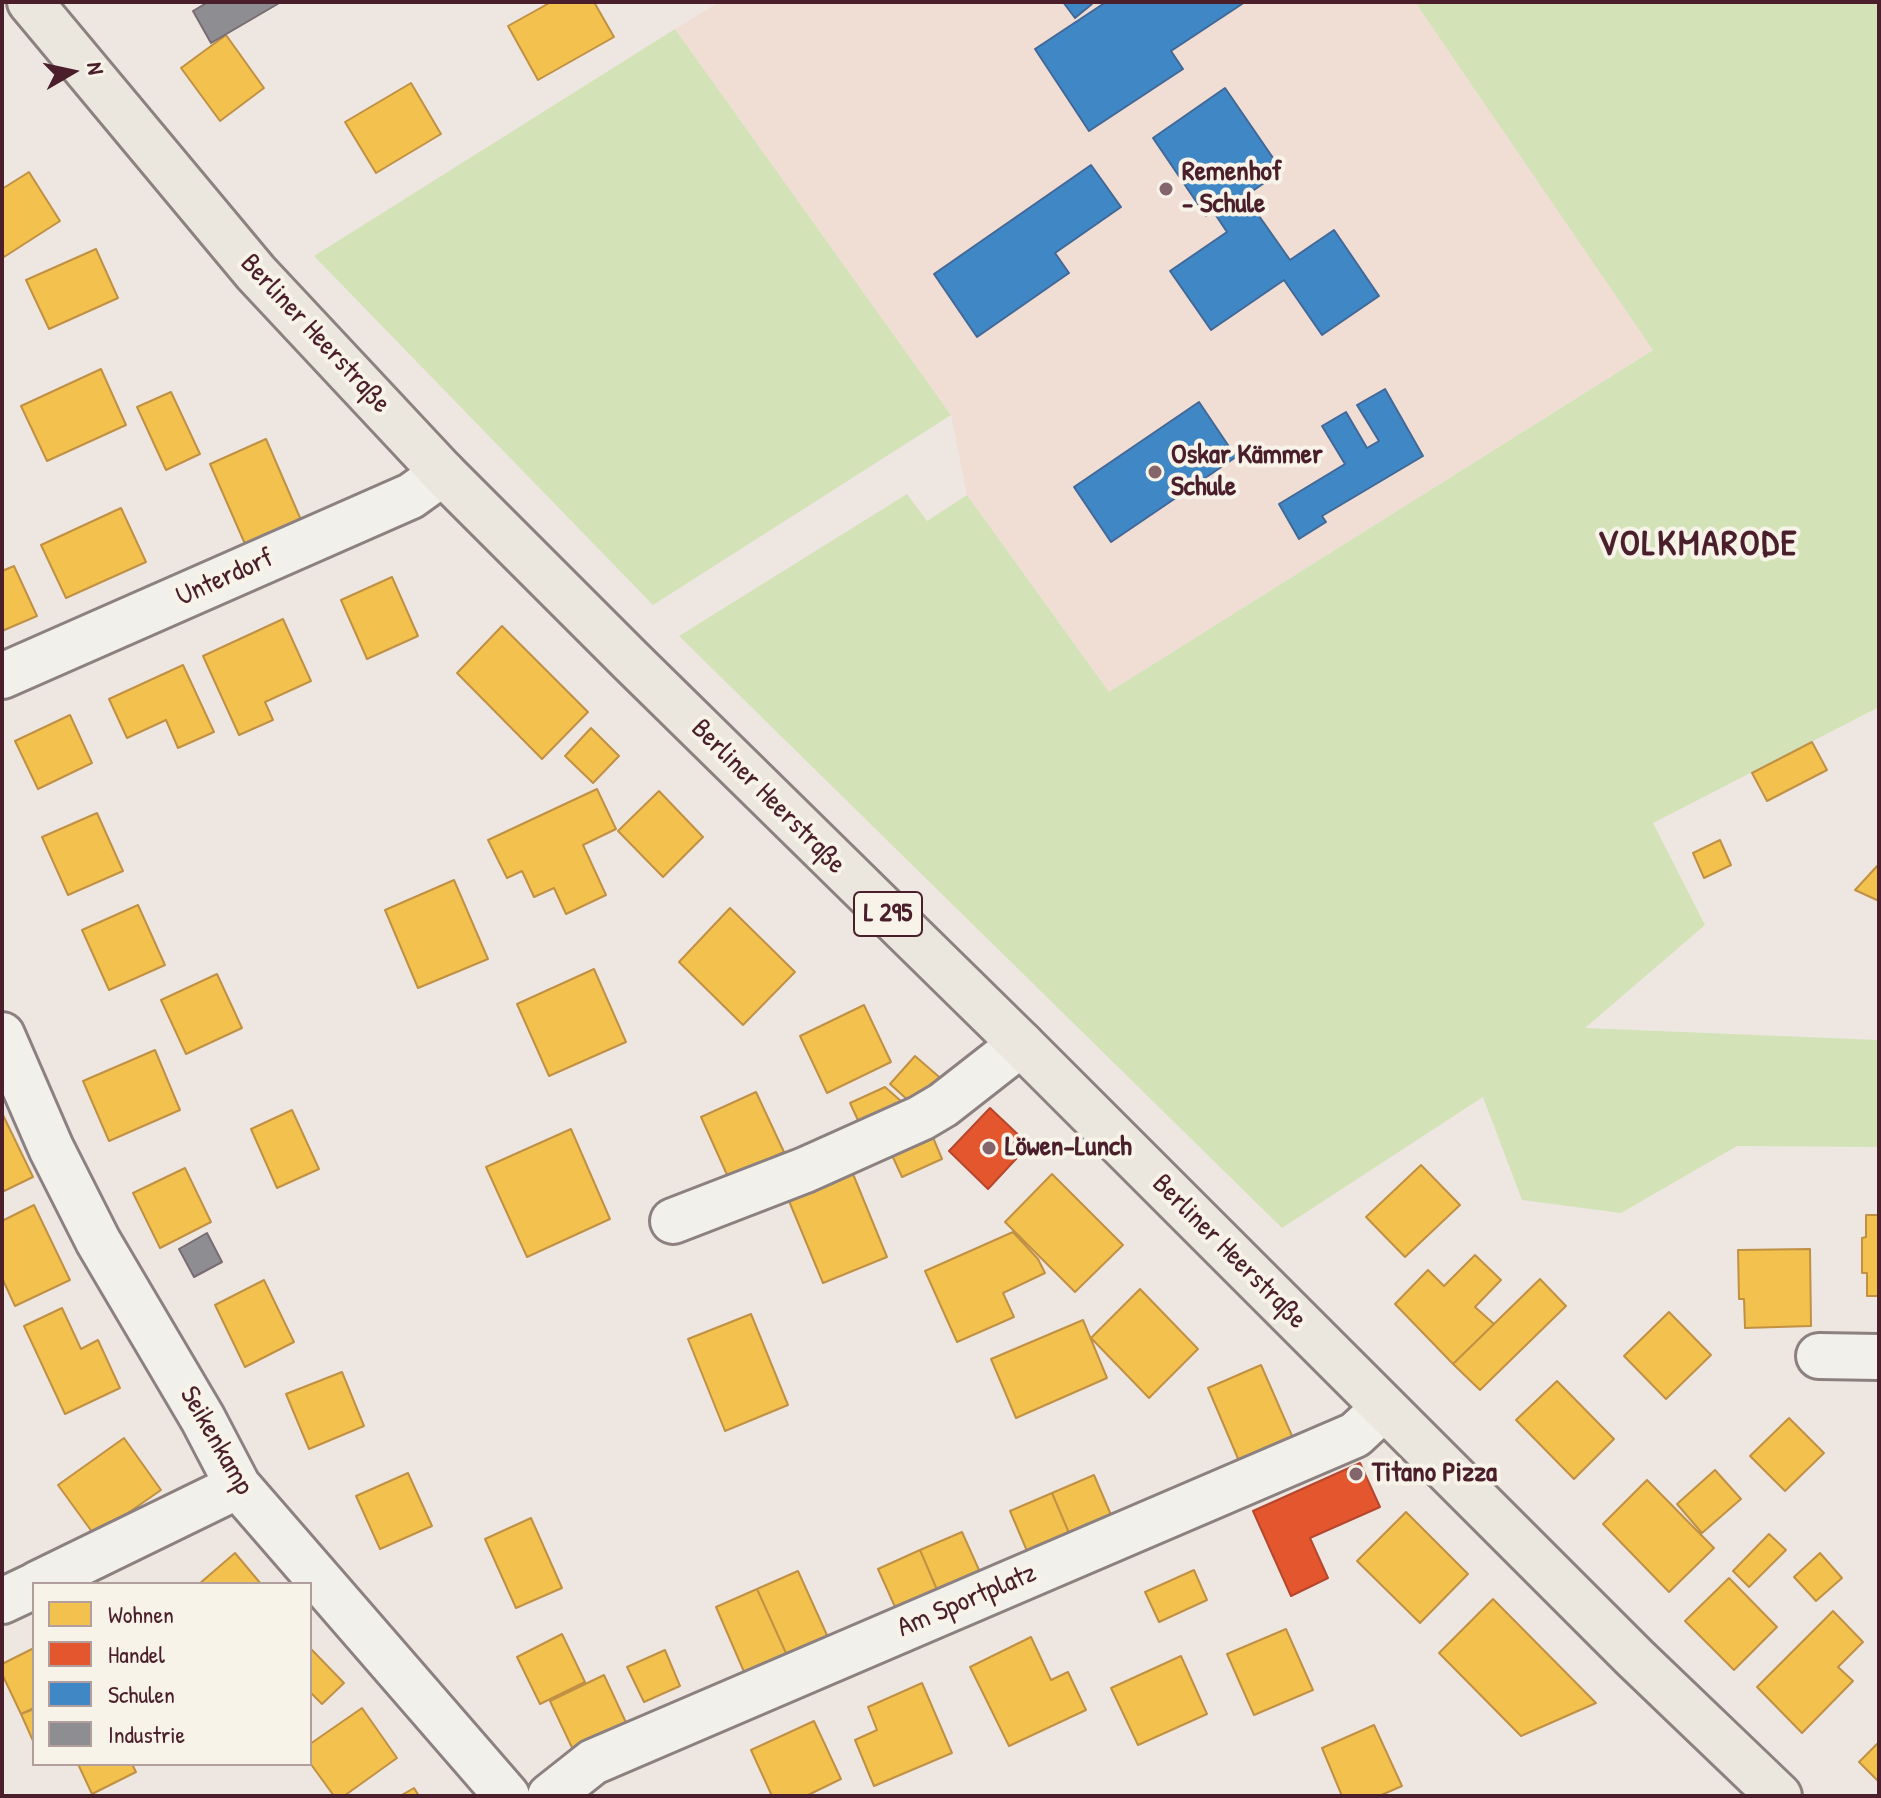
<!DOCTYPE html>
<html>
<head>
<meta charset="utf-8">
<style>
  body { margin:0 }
  #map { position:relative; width:1881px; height:1798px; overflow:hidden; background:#eee7e1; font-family:"Patrick Hand",sans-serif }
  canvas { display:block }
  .frame { position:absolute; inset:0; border:4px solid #4a1f2b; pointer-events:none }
  .legend { position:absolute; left:32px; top:1582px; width:280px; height:184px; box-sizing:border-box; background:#f7f3e8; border:2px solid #b29e9c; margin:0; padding:10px 14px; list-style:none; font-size:24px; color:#4a1f2b }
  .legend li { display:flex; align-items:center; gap:16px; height:40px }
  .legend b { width:40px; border:2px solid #b29e9c }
  .north { position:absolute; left:32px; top:32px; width:80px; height:80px; -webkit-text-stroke:6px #f7f3e8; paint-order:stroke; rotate:81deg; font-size:22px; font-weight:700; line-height:32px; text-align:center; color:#4a1f2b }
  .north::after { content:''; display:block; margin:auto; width:28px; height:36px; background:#4a1f2b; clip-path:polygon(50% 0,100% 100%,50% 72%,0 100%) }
</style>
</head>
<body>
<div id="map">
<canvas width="1881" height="1798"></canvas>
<div class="frame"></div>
<ul class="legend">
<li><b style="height:22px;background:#f2c14e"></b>Wohnen</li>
<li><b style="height:22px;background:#e4572e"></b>Handel</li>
<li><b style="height:22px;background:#3f88c5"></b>Schulen</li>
<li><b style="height:22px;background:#8d8d92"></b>Industrie</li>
</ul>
<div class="north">N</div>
</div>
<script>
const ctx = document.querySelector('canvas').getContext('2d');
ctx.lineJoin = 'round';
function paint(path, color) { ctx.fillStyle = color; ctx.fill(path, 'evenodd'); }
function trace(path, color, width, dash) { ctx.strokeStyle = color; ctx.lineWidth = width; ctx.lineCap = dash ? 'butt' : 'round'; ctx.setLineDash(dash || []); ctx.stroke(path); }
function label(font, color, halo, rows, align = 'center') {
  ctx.font = font + ' "Patrick Hand",sans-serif'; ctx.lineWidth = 8; ctx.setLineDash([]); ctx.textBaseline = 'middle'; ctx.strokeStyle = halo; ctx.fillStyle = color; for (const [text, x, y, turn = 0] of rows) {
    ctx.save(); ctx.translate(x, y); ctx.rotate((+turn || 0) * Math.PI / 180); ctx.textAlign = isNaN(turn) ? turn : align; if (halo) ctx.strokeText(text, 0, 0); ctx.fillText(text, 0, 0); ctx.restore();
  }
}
const built = new Path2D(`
  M719 2H1415L1654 349 1109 692 967 495 951 415 675 29Z`);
const green = new Path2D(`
  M1415 2H1879V707L1653 823 1705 925 1585 1028 1879 1040V1147L1737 1146 1621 1213 1522 1200 1483 1097 1282 1228 679 636 907 494 927 521 967 495 1109 692 1653 350Z
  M675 29 951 415 653 605 314 256Z`);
const homes = new Path2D(`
  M551 2H594L614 37 538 80 508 26Z
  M226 35 264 88 220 121 181 68Z
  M411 83 441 134 376 173 345 122Z
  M29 172 60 221 4 257 2 254V189Z
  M96 249 118 298 49 329 26 280Z
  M101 369 126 425 47 461 21 406Z
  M171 392 200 454 166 470 137 407Z
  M266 439 301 520 245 544 210 464Z
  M121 508 146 562 66 598 41 545Z
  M14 566 37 616 2 631V571Z
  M392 577 418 636 367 659 341 600Z
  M283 619 311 681 265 702 273 720 239 735 203 656Z
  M502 626 588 712 542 759 457 673Z
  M183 665 214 732 178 748 166 720 127 738 109 699Z
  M70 715 92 763 38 789 15 741Z
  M591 728 619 756 593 783 565 756Z
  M1812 742 1827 770 1767 801 1752 773Z
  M597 789 616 829 583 845 606 895 566 914 554 888 534 897 522 871 507 878 488 840Z
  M659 791 703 837 663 877 618 831Z
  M97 813 123 871 68 895 42 837Z
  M1720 840 1731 865 1704 878 1693 853Z
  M1879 864V901L1855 890Z
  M454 880 488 959 418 988 385 910Z
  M138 905 165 965 109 990 82 930Z
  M730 908 795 972 743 1025 679 962Z
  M594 969 626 1042 549 1076 517 1004Z
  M217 974 242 1028 186 1054 161 1000Z
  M864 1005 891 1062 827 1093 800 1036Z
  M155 1050 180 1110 109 1141 83 1081Z
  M915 1056 945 1082 920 1111 890 1084Z
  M885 1087 910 1109 863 1131 850 1103Z
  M756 1092 784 1152 728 1177 701 1117Z
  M292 1110 319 1169 277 1188 251 1129Z
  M2 1113 33 1177 2 1192Z
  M571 1129 610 1219 527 1257 486 1167Z
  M932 1135 942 1159 902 1177 891 1153Z
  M1421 1165 1460 1205 1405 1257 1366 1217Z
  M185 1168 211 1222 160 1248 133 1193Z
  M853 1174 887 1257 823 1283 789 1201Z
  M1052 1174 1123 1245 1075 1292 1005 1222Z
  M34 1205 70 1280 15 1306 2 1278V1221Z
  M1866 1215H1879V1296H1867V1273H1862V1238L1866 1237Z
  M1013 1232 1038 1259 1045 1273 1003 1293 1014 1317 957 1342 925 1271Z
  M1810 1249 1811 1326 1745 1328 1744 1299H1739L1738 1250Z
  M1475 1255 1501 1280 1475 1307 1494 1324 1453 1364 1395 1304 1428 1270 1444 1286Z
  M1540 1279 1566 1306 1480 1390 1453 1364Z
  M264 1280 294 1342 245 1367 215 1305Z
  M1140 1289 1198 1349 1149 1398 1091 1338Z
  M62 1308 81 1349 98 1340 120 1388 65 1414 24 1326Z
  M1669 1312 1711 1355 1666 1399 1624 1356Z
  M751 1314 788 1405 725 1431 688 1339Z
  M1083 1320 1107 1378 1016 1418 991 1359Z
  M1261 1365 1296 1445 1242 1468 1208 1388Z
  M342 1372 364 1426 309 1449 286 1394Z
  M1557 1381 1614 1439 1574 1479 1516 1420Z
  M1789 1418 1824 1453 1785 1491 1750 1456Z
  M124 1438 161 1490 95 1536 58 1485Z
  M1715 1470 1741 1499 1702 1533 1677 1504Z
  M408 1473 432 1526 380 1549 356 1496Z
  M1094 1475 1114 1522 1072 1540 1052 1493Z
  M1647 1480 1714 1548 1669 1592 1603 1524Z
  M1052 1493 1072 1540 1030 1558 1010 1511Z
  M1406 1512 1468 1574 1420 1623 1357 1561Z
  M531 1518 562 1588 516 1608 485 1539Z
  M962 1532 984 1581 941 1599 920 1550Z
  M1769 1534 1786 1550 1749 1587 1733 1571Z
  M920 1550 941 1599 900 1618 878 1569Z
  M235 1553 261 1584H199Z
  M1820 1553 1842 1578 1816 1601 1794 1577Z
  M1194 1570 1207 1600 1159 1622 1145 1592Z
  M798 1571 831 1644 790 1662 757 1589Z
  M1729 1578 1777 1627 1734 1670 1685 1621Z
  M757 1589 790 1662 748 1681 716 1607Z
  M1493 1599 1596 1703 1521 1736 1439 1653Z
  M1833 1611 1863 1642 1838 1667 1853 1681 1802 1733 1757 1687Z
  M1286 1629 1313 1690 1254 1715 1227 1654Z
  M562 1634 585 1682 540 1704 517 1657Z
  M1031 1637 1051 1680 1068 1672 1086 1710 1009 1746 970 1667Z
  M34 1648V1708L21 1714 2 1674V1664Z
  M310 1648 344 1683 322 1704 312 1694 310 1696Z
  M665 1650 680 1686 644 1702 627 1667Z
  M1181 1656 1207 1714 1138 1745 1111 1688Z
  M604 1675 629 1729 575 1754 550 1701Z
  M922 1683 952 1753 874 1786 855 1740 877 1730 868 1707Z
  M362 1708 397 1758 344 1796H334L310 1763V1744Z
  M34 1709V1743L21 1714Z
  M814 1721 841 1779 806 1796H772L751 1750Z
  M1374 1725 1402 1786 1379 1796H1342L1322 1748Z
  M1879 1742V1782L1859 1762Z
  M78 1764H132L136 1772 92 1794Z
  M414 1788 419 1796H400Z`);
const shops = new Path2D(`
  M990 1108 1029 1145 988 1189 949 1151Z
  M1360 1463 1380 1507 1310 1538 1328 1578 1291 1596 1253 1511Z`);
const schools = new Path2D(`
  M1063 2H1091L1092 4 1075 18Z
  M1106 2H1245L1171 51 1183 69 1089 131 1035 49Z
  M1225 88 1282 171 1245 196 1290 260 1334 230 1379 296 1322 335 1284 280 1211 330 1170 271 1227 232 1213 211 1206 216 1153 138Z
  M1091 165 1121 207 1055 253 1069 273 977 337 934 274Z
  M1385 389 1423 456 1322 516 1326 522 1299 539 1279 504 1345 464 1322 426 1346 412 1367 448 1379 441 1357 405Z
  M1199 402 1236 457 1111 542 1074 487Z`);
const industry = new Path2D(`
  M208 2H281L211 43 193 11Z
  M207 1233 222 1262 194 1277 179 1249Z`);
const minor = new Path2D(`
  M2 676 411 496 443 473
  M2 1035 51 1148 98 1241 203 1419 238 1486 507 1796
  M673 1221 805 1170 921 1118 943 1105 1021 1044
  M1819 1356 1879 1357
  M37 1584 238 1486
  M2 1601 34 1586
  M550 1796 593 1762 1355 1435 1384 1408`);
const major = new Path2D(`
  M30 2 256 273 443 473 630 660 1021 1044 1635 1658 1779 1796`);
const markers = [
  [1166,189,8,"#83656b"],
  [1155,472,8,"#83656b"],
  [989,1148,8,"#83656b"],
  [1356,1474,8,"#83656b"]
];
const shields = [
  [888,914,68]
];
const shieldNames = [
  ["L 295",888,914]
];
const poiNames = [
  ["Remenhof",1182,173],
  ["- Schule",1182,205],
  ["Oskar Kämmer",1171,456],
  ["Schule",1171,488],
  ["Löwen-Lunch",1005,1148],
  ["Titano Pizza",1372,1474]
];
const streetNames = [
  ["Berliner Heerstraße",315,334,47],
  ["Unterdorf",225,578,-24],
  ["Berliner Heerstraße",768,797,45],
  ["Berliner Heerstraße",1229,1252,45],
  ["Seikenkamp",216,1441,60],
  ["Am Sportplatz",967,1601,-23]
];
const districtNames = [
  ["VOLKMARODE",1698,545]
];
paint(built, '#f0ded5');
paint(green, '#d4e2b8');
paint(homes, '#f2c14e');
trace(homes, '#c09044', 2);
paint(shops, '#e4572e');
trace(shops, '#b6462d', 2);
paint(schools, '#3f88c5');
trace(schools, '#426897', 2);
paint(industry, '#8d8d92');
trace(industry, '#796c73', 2);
trace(minor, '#8c8180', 50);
trace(major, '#8c8180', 50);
trace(minor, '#f1f0eb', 44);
trace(major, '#ebe6de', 44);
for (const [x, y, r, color] of markers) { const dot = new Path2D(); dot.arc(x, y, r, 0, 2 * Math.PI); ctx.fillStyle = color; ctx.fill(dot); trace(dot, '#f7f3e8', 3); }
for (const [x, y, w] of shields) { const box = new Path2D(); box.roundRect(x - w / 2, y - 22, w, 44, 6); ctx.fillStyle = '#f7f3e8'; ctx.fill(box); trace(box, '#4a1f2b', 2); }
label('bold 26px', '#4a1f2b', null, shieldNames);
label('bold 28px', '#4a1f2b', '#f7f3e8', poiNames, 'left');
label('28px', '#4a1f2b', '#f7f3e8', streetNames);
ctx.letterSpacing = '2px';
label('bold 36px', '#4a1f2b', '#f7f3e8', districtNames);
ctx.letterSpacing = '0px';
</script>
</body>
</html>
